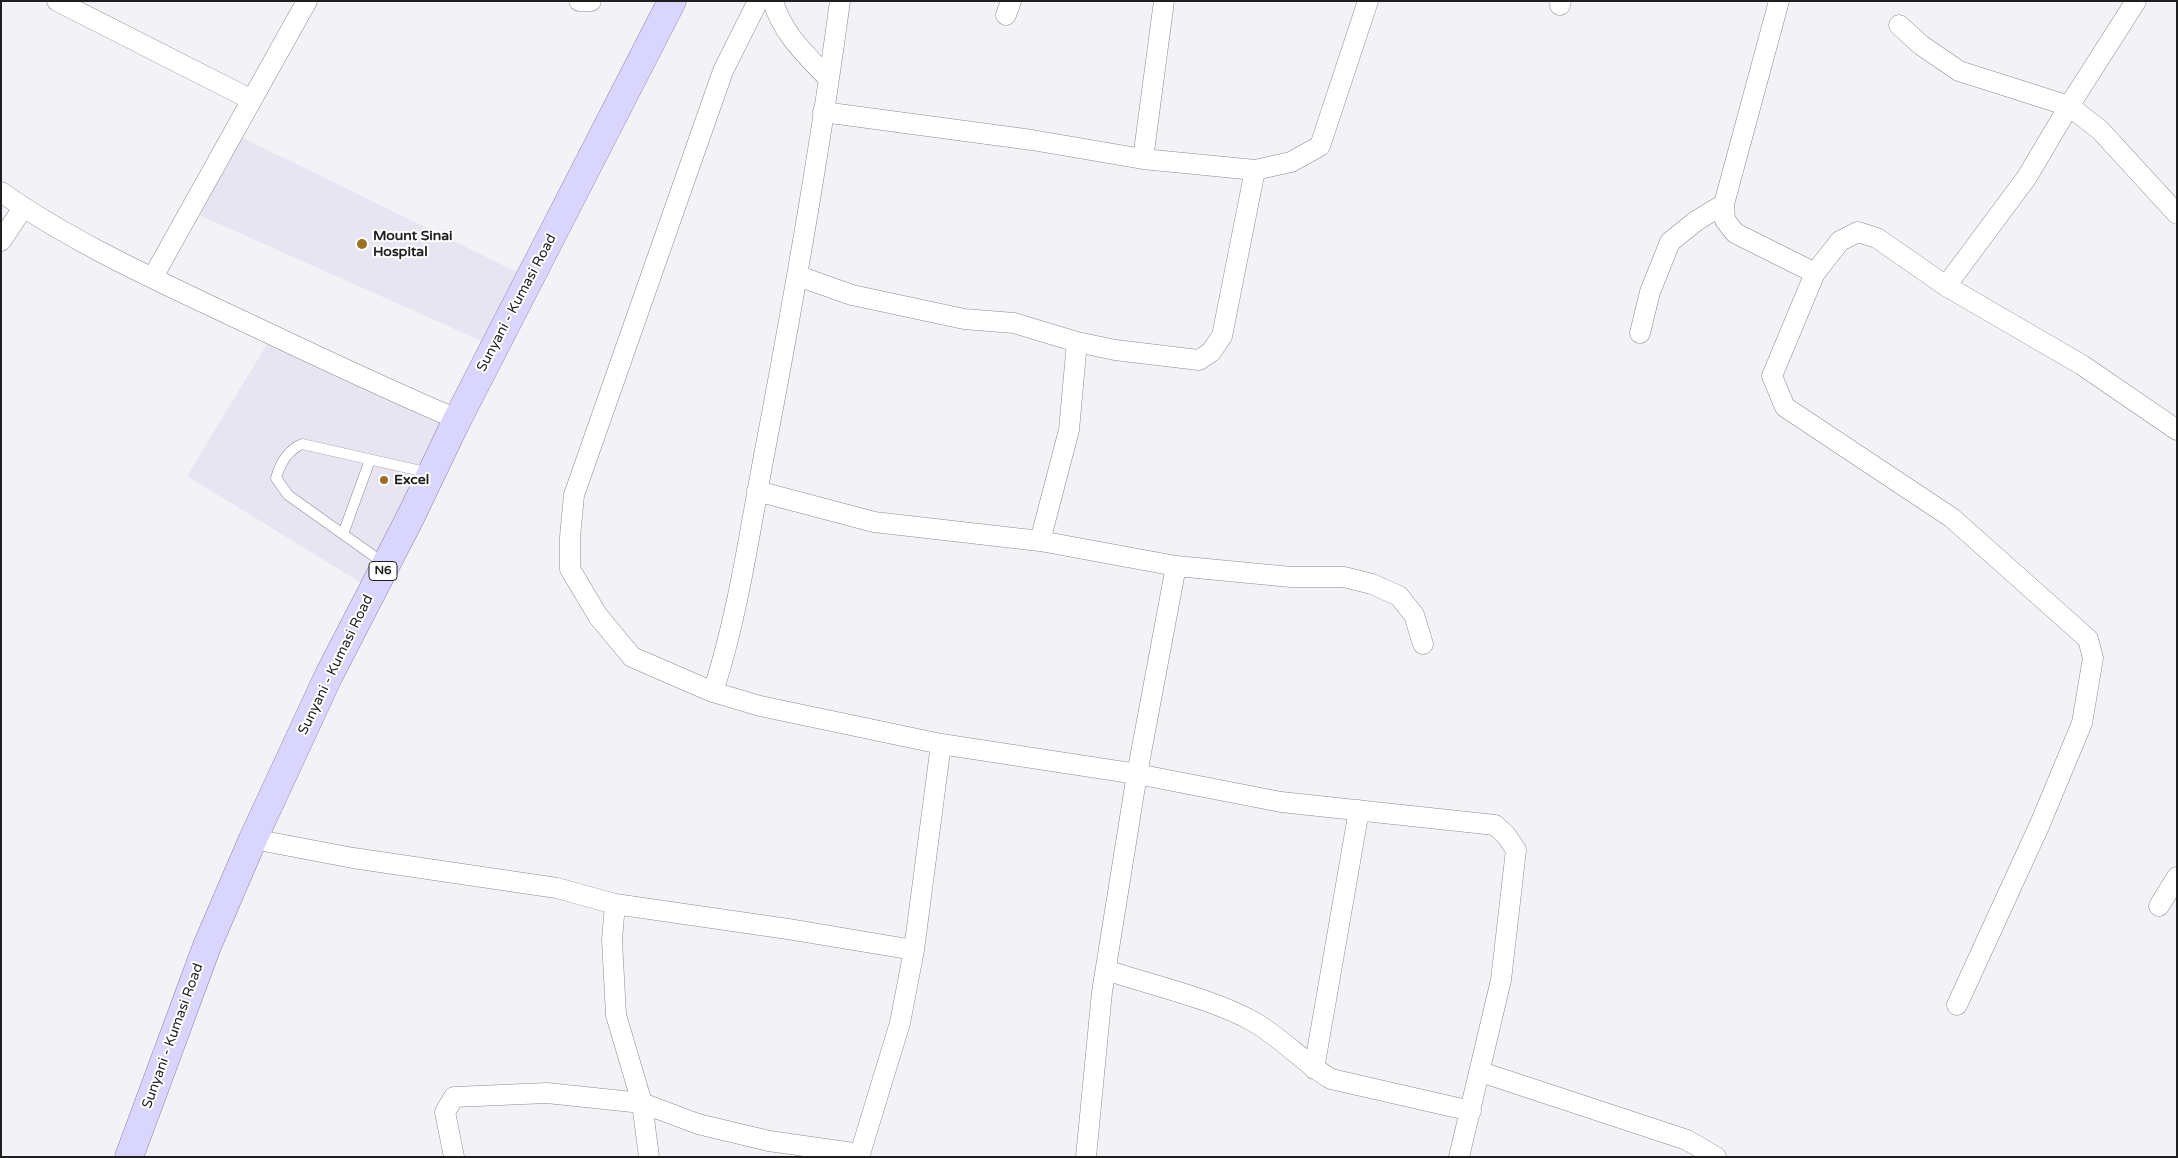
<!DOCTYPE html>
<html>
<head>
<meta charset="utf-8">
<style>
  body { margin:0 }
  #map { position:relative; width:2178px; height:1158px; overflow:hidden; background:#f3f2f7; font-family:"Varela Round",sans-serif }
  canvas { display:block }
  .frame { position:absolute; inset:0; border:2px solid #1f1f20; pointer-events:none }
</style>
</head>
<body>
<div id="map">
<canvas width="2178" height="1158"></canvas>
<div class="frame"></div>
</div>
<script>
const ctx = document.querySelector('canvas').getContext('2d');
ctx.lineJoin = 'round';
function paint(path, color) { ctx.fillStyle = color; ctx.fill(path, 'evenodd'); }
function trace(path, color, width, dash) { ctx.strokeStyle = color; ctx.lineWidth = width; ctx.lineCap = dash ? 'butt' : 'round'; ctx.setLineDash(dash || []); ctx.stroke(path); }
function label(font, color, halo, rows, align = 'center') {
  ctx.font = font + ' "Varela Round",sans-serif'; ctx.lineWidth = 4; ctx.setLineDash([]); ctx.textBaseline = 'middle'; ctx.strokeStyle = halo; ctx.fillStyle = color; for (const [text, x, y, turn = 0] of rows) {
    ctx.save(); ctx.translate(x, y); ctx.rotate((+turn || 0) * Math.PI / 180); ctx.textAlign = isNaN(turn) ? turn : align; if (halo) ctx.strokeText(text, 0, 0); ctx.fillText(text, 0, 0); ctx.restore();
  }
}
const built = new Path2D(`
  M241 137 519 273 486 343 199 215Z
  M267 344 445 425 363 584 187 476Z`);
const service = new Path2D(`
  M343 534 370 460
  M385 564 288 495 276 478C280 464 288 450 302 444L430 473`);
const minor = new Path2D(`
  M57 1 252 100
  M579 1H591
  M773 1C782 33 806 55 828 78
  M840 1C820 150 794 298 766 445 750 528 739 612 713 692L760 706 941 744
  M1779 1 1724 204 1725 220 1735 233 1815 273
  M1560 5 1561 1
  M1006 15 1011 1
  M1899 25 1921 45 1959 71 2069 106 2100 130 2177 214
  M823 112 1032 140 1143 159 1255 170 1291 162 1320 146 1368 1
  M1143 159 1164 1
  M1 192C72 242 154 279 232 316 307 351 381 387 457 419
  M1 241 23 208
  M798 276 852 295 964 319 1014 323 1077 342 1069 430 1040 541
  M153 277 307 1
  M1946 286 2027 177 2069 106 2136 1
  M1640 333 1650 292 1670 242 1696 221 1724 204
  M1077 342 1115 350 1199 360 1211 352 1222 336 1255 170
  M757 491 874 522 1040 541 1176 566 1291 577H1344L1372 584 1399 596 1414 615 1423 644
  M713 692 632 657 598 616 570 569V537L574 495 723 71 758 1
  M253 839 353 858 557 888 615 904 788 929 914 950
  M615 904 612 940 616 1015 642 1103 698 1124 769 1141 860 1154 900 1023 914 950 941 744 1137 774 1281 802 1495 825 1506 835 1516 850 1501 980 1459 1157
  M2159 906 2177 877
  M1106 970C1151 985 1214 999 1254 1022 1282 1038 1304 1063 1331 1079L1471 1111
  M1957 1005 2040 824 2082 723 2093 658 2088 639 1952 518 1785 407 1772 376 1815 273 1840 241 1858 232 1877 238 1946 286 2082 365 2177 430
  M1314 1069 1359 810
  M1481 1072 1687 1140 1716 1157
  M454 1157 445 1112 454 1097 547 1093 642 1103 649 1157
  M1086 1157 1102 992 1137 774 1176 566`);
const primary = new Path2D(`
  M129 1157 207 946 253 839 329 675 411 516 455 424 672 1`);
const markers = [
  [362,244,6,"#9c7220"],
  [384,480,5,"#9c7220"]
];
const shields = [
  [383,571,28]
];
const shieldNames = [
  ["N6",383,571]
];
const poiNames = [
  ["Mount Sinai",373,236],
  ["Hospital",373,252],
  ["Excel",394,480]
];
const streetNames = [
  ["Sunyani - Kumasi Road",517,303,-62],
  ["Sunyani - Kumasi Road",336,665,-64],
  ["Sunyani - Kumasi Road",173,1036,-70]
];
paint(built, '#e6e5f1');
trace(service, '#8b8b90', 11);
trace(minor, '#8b8b90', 21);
trace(primary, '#8883ae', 29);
trace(service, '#fff', 10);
trace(minor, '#fff', 20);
trace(primary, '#dad5fd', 28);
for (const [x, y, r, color] of markers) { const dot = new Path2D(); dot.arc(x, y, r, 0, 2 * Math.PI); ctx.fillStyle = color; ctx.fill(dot); trace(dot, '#fff', 2); }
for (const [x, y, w] of shields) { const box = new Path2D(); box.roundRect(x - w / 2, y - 9.5, w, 19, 4); ctx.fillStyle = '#fff'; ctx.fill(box); trace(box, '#1f1f20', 1); }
label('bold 12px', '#1f1f20', null, shieldNames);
label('bold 14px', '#1f1f20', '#fff', poiNames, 'left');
label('14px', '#1f1f20', '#fff', streetNames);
</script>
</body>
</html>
